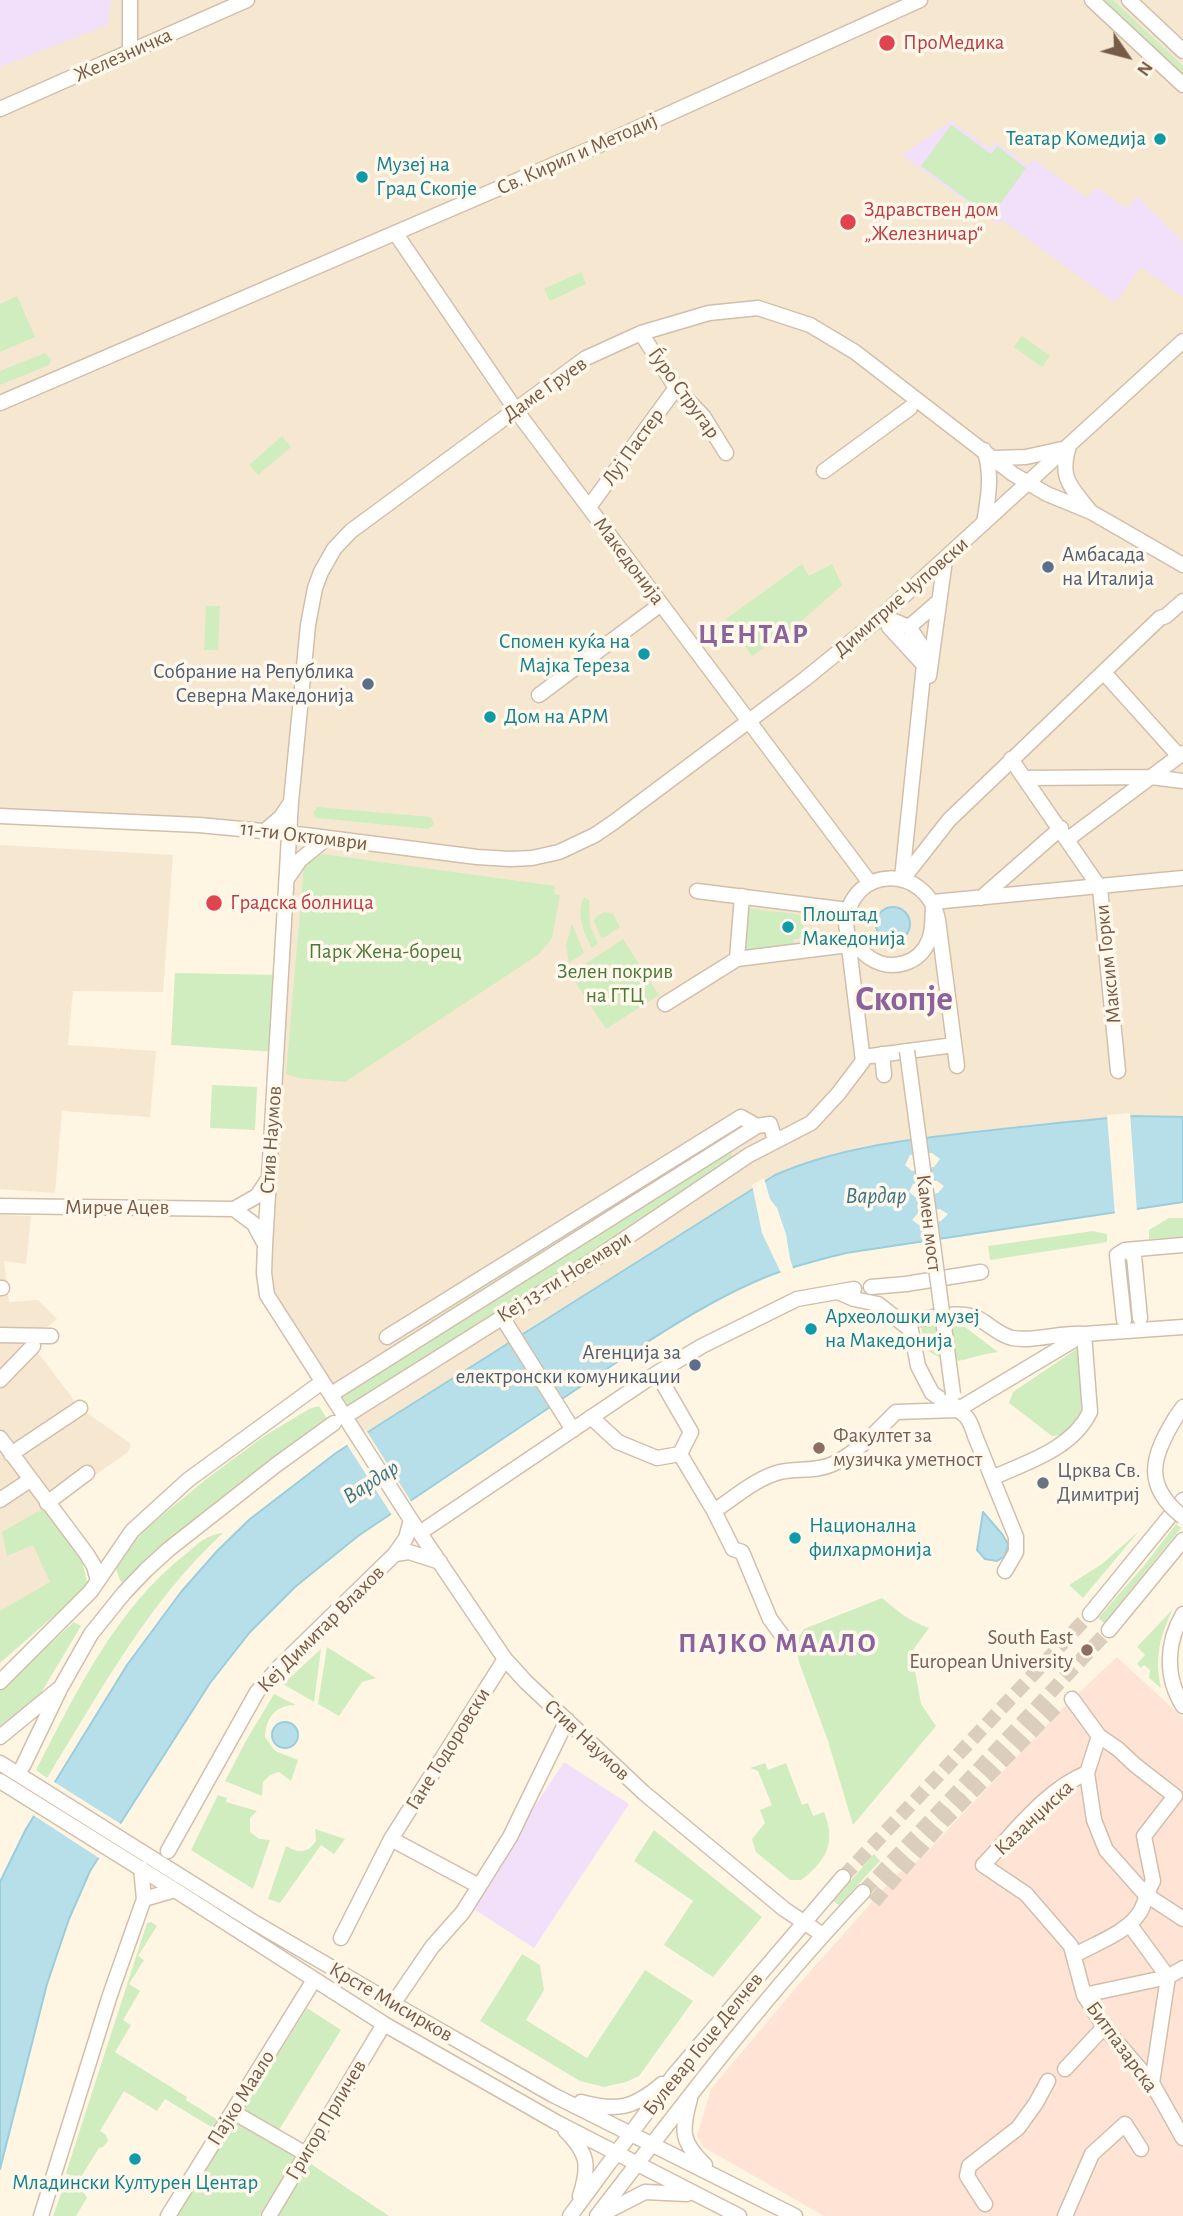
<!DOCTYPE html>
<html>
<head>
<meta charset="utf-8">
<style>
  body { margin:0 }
  #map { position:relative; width:1183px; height:2216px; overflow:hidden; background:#fef5e3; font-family:"Alegreya Sans",sans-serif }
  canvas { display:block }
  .north { position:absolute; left:1092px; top:21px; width:70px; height:70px; -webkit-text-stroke:5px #fff8eb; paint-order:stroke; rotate:125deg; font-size:19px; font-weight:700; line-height:28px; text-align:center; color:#785b47 }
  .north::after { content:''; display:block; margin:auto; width:24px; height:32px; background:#785b47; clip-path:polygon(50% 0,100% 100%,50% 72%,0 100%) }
</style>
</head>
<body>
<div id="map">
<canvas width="1183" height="2216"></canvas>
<div class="north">N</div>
</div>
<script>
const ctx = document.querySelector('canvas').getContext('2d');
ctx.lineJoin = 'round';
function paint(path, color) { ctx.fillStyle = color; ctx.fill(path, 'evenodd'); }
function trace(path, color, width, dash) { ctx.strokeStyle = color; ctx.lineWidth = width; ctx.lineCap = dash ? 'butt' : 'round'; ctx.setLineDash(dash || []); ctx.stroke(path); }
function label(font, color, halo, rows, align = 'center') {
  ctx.font = font + ' "Alegreya Sans",sans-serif'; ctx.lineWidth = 7; ctx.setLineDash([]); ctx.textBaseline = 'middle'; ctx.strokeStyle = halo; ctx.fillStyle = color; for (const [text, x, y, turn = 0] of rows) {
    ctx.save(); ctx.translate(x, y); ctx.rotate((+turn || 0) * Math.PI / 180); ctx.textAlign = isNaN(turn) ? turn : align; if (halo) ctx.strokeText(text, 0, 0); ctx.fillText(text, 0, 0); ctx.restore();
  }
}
const residential = new Path2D(`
  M0 0H1183V1117L1135 1116 1035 1124 859 1147 756 1187 358 1439 267 1295 290 834 0 816Z
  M0 845 173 855 163 992 73 991 68 1045 156 1051 150 1117 62 1111 55 1193 0 1189Z
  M0 1215 31 1216 26 1264 4 1261 9 1302 38 1300 57 1319 31 1340 33 1346 80 1408 131 1444 128 1452 54 1504 45 1508 82 1561 0 1663Z`);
const commercial = new Path2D(`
  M1117 1657 1183 1718V2216H824L703 2147 697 2136 711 2089 799 1984 896 1875 919 1860 1065 1706Z`);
const education = new Path2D(`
  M0 0H111L108 25 0 67Z
  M951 121 990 148 995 142 1028 165 1033 159 1087 198 1096 187 1127 209 1137 196 1183 242V297L1141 267 1115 303 1002 220 998 225 902 155Z
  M564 1762 629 1804 534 1948 469 1906Z`);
const green = new Path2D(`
  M1104 0H1113L1183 66V74Z
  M951 125 991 154 997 146 1026 168 991 217 921 166Z
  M581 272 586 284 550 301 544 289Z
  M17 296 35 337 0 352V304Z
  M1022 336 1050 356 1042 367 1014 347Z
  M45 353 51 360 49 365 0 385V371Z
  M282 436 291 447 258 475 249 465Z
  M802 564 809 576 832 564 842 585 797 625 752 656 726 619Z
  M206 606H220L218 650H204Z
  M317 807 431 817 434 824 428 829 317 818 313 813Z
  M323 854 555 886 554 894 560 895 552 938 538 955 345 1082 298 1078 286 1074 304 865 313 856Z
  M584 897 589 900 590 926 598 943 592 948C583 932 576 914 584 897Z
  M746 908 804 915 803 937 793 940 794 947 743 953Z
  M604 912 613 914 620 927 605 937H601L594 921 596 917Z
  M572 924 584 953 569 963 566 946Z
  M623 939 659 995 606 1029 570 974Z
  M175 973 282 975 276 1052 171 1045Z
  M212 1085 257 1087 255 1130 210 1128Z
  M719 1136 735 1159 352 1409 333 1384Z
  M1169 1218H1183V1237L1149 1239V1230Z
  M1093 1231 1107 1234V1242L990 1260 988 1246Z
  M932 1324 965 1327 998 1352C965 1356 957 1371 925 1349L921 1326Z
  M1078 1348 1082 1413 1062 1435 1052 1436 1009 1403 1013 1392Z
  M319 1406 333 1429 127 1589 120 1580 116 1569 126 1551 148 1527 209 1477 263 1437 309 1409Z
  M44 1508 82 1561 88 1586 0 1663V1611L50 1582 33 1545 7 1556 2 1532Z
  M1176 1524 1181 1528 1104 1623 1098 1618 1143 1567Z
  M1139 1531 1083 1598 1069 1585 1102 1564Z
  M223 1533C148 1602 100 1692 47 1778L36 1770C77 1691 115 1609 187 1553 199 1543 207 1534 223 1533Z
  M882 1598C897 1611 911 1622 929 1628L913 1650 908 1663 915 1671 921 1704 936 1726 853 1825 828 1741 799 1662 795 1643 804 1629Z
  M1173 1609C1160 1636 1154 1658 1161 1688L1149 1678 1150 1670 1144 1665 1141 1668 1137 1664 1145 1655 1137 1647Z
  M74 1622 81 1626 41 1693 0 1726V1690Z
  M327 1647 376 1678 362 1682 339 1716 318 1704Z
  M321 1649 314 1702 283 1684Z
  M274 1694 296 1705C276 1705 266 1717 265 1737L275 1751 298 1760 291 1781 279 1772 270 1775 263 1782 262 1796 225 1781 247 1739Z
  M765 1763 768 1770 786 1763 802 1805 808 1803 813 1816 824 1812C836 1842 827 1861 801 1880H790L756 1852 752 1839 765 1823 760 1810 772 1805 758 1771 750 1768Z
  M218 1795 227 1798 226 1802 257 1811 250 1818V1832L259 1839 270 1840 253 1889 191 1850Z
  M315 1829 345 1839 334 1854 321 1845 280 1903 268 1899 286 1846C297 1853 308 1854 316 1841Z
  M654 1830 762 1917 713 1977 664 1945 693 1901 634 1861Z
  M874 1854 880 1861 839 1905 833 1901Z
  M151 1922 157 1926 138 1956 144 1960 129 1984 140 1991 123 2020 131 2025 115 2052 187 2097 186 2100 218 2120 213 2128 165 2099 157 2111 124 2091 100 2131 106 2135 108 2141 103 2147 99 2148 79 2180 66 2173 147 1923Z
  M522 1954 540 1965 544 1990 526 2020 587 2058 645 1970 693 2001 639 2076 626 2082 604 2087 580 2081 480 2021Z
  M307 2008 341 2030 272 2141 296 2156 259 2216H176Z
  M308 2162 389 2216H276Z
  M65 2183 84 2193 87 2198 76 2216H53Z`);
const water = new Path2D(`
  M876 924a17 17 0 1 1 34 0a17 17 0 1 1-34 0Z
  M1135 1116 1183 1117V1202L846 1253C814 1261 782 1269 752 1283 709 1302 668 1328 629 1354L358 1536 295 1587 250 1632 210 1683 90 1871 69 1919 47 1984 0 2169V1882L26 1829 127 1665 181 1592 218 1550 250 1519 336 1453 382 1423 775 1175C839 1147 906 1140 975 1132 1028 1126 1082 1120 1135 1116Z
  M983 1512 1002 1534 1008 1544 1005 1556 997 1561 985 1559 977 1550Z
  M272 1735a13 13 0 1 1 26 0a13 13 0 1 1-26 0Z`);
const pier = new Path2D(`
  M1130 1113 1137 1212 1115 1215 1107 1115Z
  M926 1134V1153H932L940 1159 934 1167 928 1168 929 1181H937L944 1186 938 1193 931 1194 933 1210 940 1209 948 1214 941 1221 919 1225 912 1220 918 1213 923 1212 921 1196 915 1197 909 1192 913 1184 919 1183 918 1170 912 1171 905 1165 910 1155 916 1154 910 1136Z
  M764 1178 770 1199 777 1208 786 1234 790 1259 794 1271 782 1275 762 1233 752 1185Z
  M366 1430 412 1503 393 1517 346 1443Z
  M51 1780 124 1826 102 1860 30 1813Z`);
const minorTunnel = new Path2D(`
  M843 1877 1090 1614
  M863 1892 1109 1630
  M874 1902 943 1822 1057 1706`);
const minor = new Path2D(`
  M1092 0 1183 85
  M1129 0 1183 51
  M130 52V0
  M0 109 247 0
  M396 234 518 413 870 883
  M641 333 676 388 703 416 726 453
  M0 403 611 140 920 0
  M1069 446C1059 478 1070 486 1090 511
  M984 450C993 473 988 500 984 523
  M994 458 1026 457 1062 449
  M824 471 910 408
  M589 507 676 388
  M884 617 909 627 931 660
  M889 627 924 665 902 878
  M909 627 939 601
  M929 676 945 560
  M1107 676 1179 756
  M539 695 661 604
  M1011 759 1100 888 1118 1071
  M1024 778 1151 777 1183 781
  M0 816 199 825 305 835 477 857 510 859 532 858 559 852 595 835 614 822 805 679 874 623 1183 341
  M265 831 281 817 291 802
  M1068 839 1183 753
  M289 876 300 860 327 838
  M902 880 949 820 1160 618 1166 616 1183 601
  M697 891 848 910
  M981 898 1061 828
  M847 934C854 943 861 952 870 958 891 972 920 964 929 940 934 928 932 915 933 902L1183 878
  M737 959 742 896
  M665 1004 737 959 848 945
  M882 1054 884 1075
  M863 1057 954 1045
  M0 1206 234 1209 257 1196 267 1181
  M234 1209 254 1224 263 1241
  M1125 1250 1134 1256 1140 1318
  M871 1287 906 1284 981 1272
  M0 1288H2
  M838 1292 854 1299 878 1304 911 1330 918 1366 932 1393 957 1410
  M502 1317 573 1430
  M919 1319C938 1317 960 1310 979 1319 990 1325 999 1335 1012 1338 1035 1342 1060 1332 1084 1334L1090 1412C1072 1449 1027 1462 992 1478
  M1124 1320 1117 1255 1125 1250 1183 1245
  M0 1335 51 1336
  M387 1337 741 1117 757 1126 770 1124 775 1140
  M657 1373 691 1432 680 1454
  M0 1380 33 1346
  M338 1390 757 1126
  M956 1406 957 1410C969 1416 971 1424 975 1436L1016 1537V1552L1005 1571
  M352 1412 592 1261 749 1155 811 1123 838 1094 863 1061 846 923C851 864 927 864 938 920L957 1066
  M591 1417 618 1442 657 1458 680 1454
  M1176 1417 1183 1407
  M0 1438 86 1553 94 1566 98 1581
  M11 1454 80 1408
  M680 1454 714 1511 733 1549 742 1552 770 1619 784 1638
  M0 1500 30 1480
  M47 1503 87 1473
  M714 1511C734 1498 756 1478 780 1472 797 1468 816 1472 833 1464 858 1452 877 1431 896 1412L957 1410 1084 1334 1183 1327
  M424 1530 657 1373 702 1346 797 1299 854 1289
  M395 1554 409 1552 440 1562
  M1090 1614 1183 1500
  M1183 1614C1166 1643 1165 1677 1183 1706
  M1109 1630 1183 1540
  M0 1682 91 1591 132 1531 188 1480 322 1382
  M1072 1699 1099 1736 1118 1749 1135 1765 1175 1796 1144 1836 1153 1881C1148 1890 1145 1904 1140 1912 1127 1933 1096 1943 1075 1955
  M1099 1736 1087 1773 1094 1820 1106 1850 1145 1894 1183 1919
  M0 1737 61 1687 91 1634 124 1593 146 1570 169 1549 276 1465 334 1423
  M0 1763 252 1921 406 2011 553 2095 795 2216
  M23 1766 59 1691
  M1087 1773C1045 1790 1014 1833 983 1865L1026 1894 1071 1946 1084 1995 1104 2027 1152 2083 1183 2138
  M0 1781 175 1890 384 2024 556 2122 739 2216
  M391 1839 479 1886
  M168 1851 257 1692 279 1667 395 1554 406 1538 411 1520
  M144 1899 175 1890
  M1130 1925 1168 1977 1152 2083
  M823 1935 784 1909 644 1793 526 1682 505 1659 411 1520 267 1295 264 1273 265 1246 291 802 308 625 315 588 321 572 334 549 351 531 586 358 641 333 709 313 758 308 810 325 855 352 1013 474 1047 494 1091 512 1183 565
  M341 1938 391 1839 505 1659
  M1084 1995 1168 1977 1183 1968
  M393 2004 432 1947 463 1912 510 1837 567 1720
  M1065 2069 1104 2027
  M690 2099C681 2131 681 2142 705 2165
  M581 2102C617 2112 634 2108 662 2084
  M233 2112 306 2154
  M565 2130C588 2153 590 2165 580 2196
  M985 2204 967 2176 969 2166 1018 2128 1036 2103 1048 2081
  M604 2213 645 2192 687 2194
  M41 2216 110 1995 144 1899 141 1868
  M168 2216 314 1980
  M269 2216 384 2024
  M570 2216 674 2075 843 1877
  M597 2216C682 2105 767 1993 863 1892
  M1065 2216 1092 2154 1125 2124 1141 2149`);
const minorBridge = new Path2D(`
  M907 1051 953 1394
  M1176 1417C1152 1456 1142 1485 1183 1517`);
const markers = [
  [887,43,9,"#e0444e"],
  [1160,139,7,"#0f9aa8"],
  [362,177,7,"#0f9aa8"],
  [848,222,9,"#e0444e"],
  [1048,567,7,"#5c6f8a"],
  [644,654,7,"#0f9aa8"],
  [368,684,7,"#5c6f8a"],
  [490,717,7,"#0f9aa8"],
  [214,903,9,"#e0444e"],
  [788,927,7,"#0f9aa8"],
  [811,1329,7,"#0f9aa8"],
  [695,1365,7,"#5c6f8a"],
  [819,1448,7,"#8d6e63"],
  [1043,1483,7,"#6b7280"],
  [795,1538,7,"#0f9aa8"],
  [1087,1650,7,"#8d6e63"],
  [135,2159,7,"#0f9aa8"]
];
const healthNames = [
  ["ПроМедика",903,43],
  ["Здравствен дом",864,210],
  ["„Железничар“",864,234],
  ["Градска болница",230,903]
];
const streetNames = [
  ["Железничка",123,55,-24],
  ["Св. Кирил и Методиј",577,154,-24],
  ["Даме Груев",545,389,-35],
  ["Ѓуро Стругар",684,393,54],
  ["Луј Пастер",633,447,-54],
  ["Македонија",629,561,53],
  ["Димитрие Чуповски",901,597,-41],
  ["11-ти Октомври",304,836,7],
  ["Максим Горки",1108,964,-96],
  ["Стив Наумов",271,1140,-86],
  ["Мирче Ацев",117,1208],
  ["Камен мост",929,1223,83],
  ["Кеј 13-ти Ноември",564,1277,-32],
  ["Кеј Димитар Влахов",321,1629,-45],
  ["Стив Наумов",587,1740,43],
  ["Гане Тодоровски",448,1749,-58],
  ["Казанџиска",1034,1818,-43],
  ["Крсте Мисирков",391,2002,30],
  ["Булевар Гоце Делчев",703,2044,-51],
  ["Битпазарска",1122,2047,54],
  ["Пајко Маало",241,2098,-58],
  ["Григор Прличев",326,2120,-59]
];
const cultureNames = [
  ["Театар Комедија",1146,139,"right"],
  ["Музеј на",376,165],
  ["Град Скопје",376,189],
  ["Спомен куќа на",630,642,"right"],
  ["Мајка Тереза",630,666,"right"],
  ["Дом на АРМ",504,717],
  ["Плоштад",802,915],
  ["Македонија",802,939],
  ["Археолошки музеј",825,1317],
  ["на Македонија",825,1341],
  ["Национална",809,1526],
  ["филхармонија",809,1550],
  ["Младински Културен Центар",135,2183,"center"]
];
const serviceNames = [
  ["Амбасада",1062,555,"left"],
  ["на Италија",1062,579,"left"],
  ["Собрание на Република",354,672],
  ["Северна Македонија",354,696],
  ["Агенција за",681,1353],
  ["електронски комуникации",681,1377]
];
const parkNames = [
  ["Парк Жена-борец",385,952],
  ["Зелен покрив",615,972],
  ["на ГТЦ",615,996]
];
const educationNames = [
  ["Факултет за",833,1436],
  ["музичка уметност",833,1460],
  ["South East",1073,1638,"right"],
  ["European University",1073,1662,"right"]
];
const worshipNames = [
  ["Црква Св.",1057,1471],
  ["Димитриј",1057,1495]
];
const waterNames = [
  ["Вардар",876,1196],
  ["Вардар",371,1482,-33]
];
const districtNames = [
  ["ЦЕНТАР",754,635],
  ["ПАЈКО МААЛО",778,1644]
];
const townNames = [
  ["Скопје",904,999]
];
paint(residential, '#f6e7d1');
paint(commercial, '#ffe4d6');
paint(education, '#f2e0fa');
paint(green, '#d0edc0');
paint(water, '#b6dfe9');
trace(water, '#9bcedc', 2);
paint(pier, '#fef5e3');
trace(minorTunnel, '#dccebc', 14, [14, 7]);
trace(minor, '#d2bfab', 17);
trace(minor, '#fff', 14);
trace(minorBridge, '#d2bfab', 17, []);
trace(minorBridge, '#fff', 14);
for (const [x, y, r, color] of markers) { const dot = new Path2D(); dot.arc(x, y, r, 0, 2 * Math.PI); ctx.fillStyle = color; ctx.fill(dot); trace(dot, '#fff8eb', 2.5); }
label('21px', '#be3a42', '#fff8eb', healthNames, 'left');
label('21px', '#785b47', '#fff8eb', streetNames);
label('21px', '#0d838f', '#fff8eb', cultureNames, 'left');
label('21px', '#4e5e75', '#fff8eb', serviceNames, 'right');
label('21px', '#4b793c', '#fff8eb', parkNames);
label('21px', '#785e54', '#fff8eb', educationNames, 'left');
label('21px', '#5b616d', '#fff8eb', worshipNames, 'left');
label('italic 23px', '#3c7686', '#fff8eb', waterNames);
ctx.letterSpacing = '2px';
label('bold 28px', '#8c629c', '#fff8eb', districtNames);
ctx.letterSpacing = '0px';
label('bold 35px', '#8c629c', '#fff8eb', townNames);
</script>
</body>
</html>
